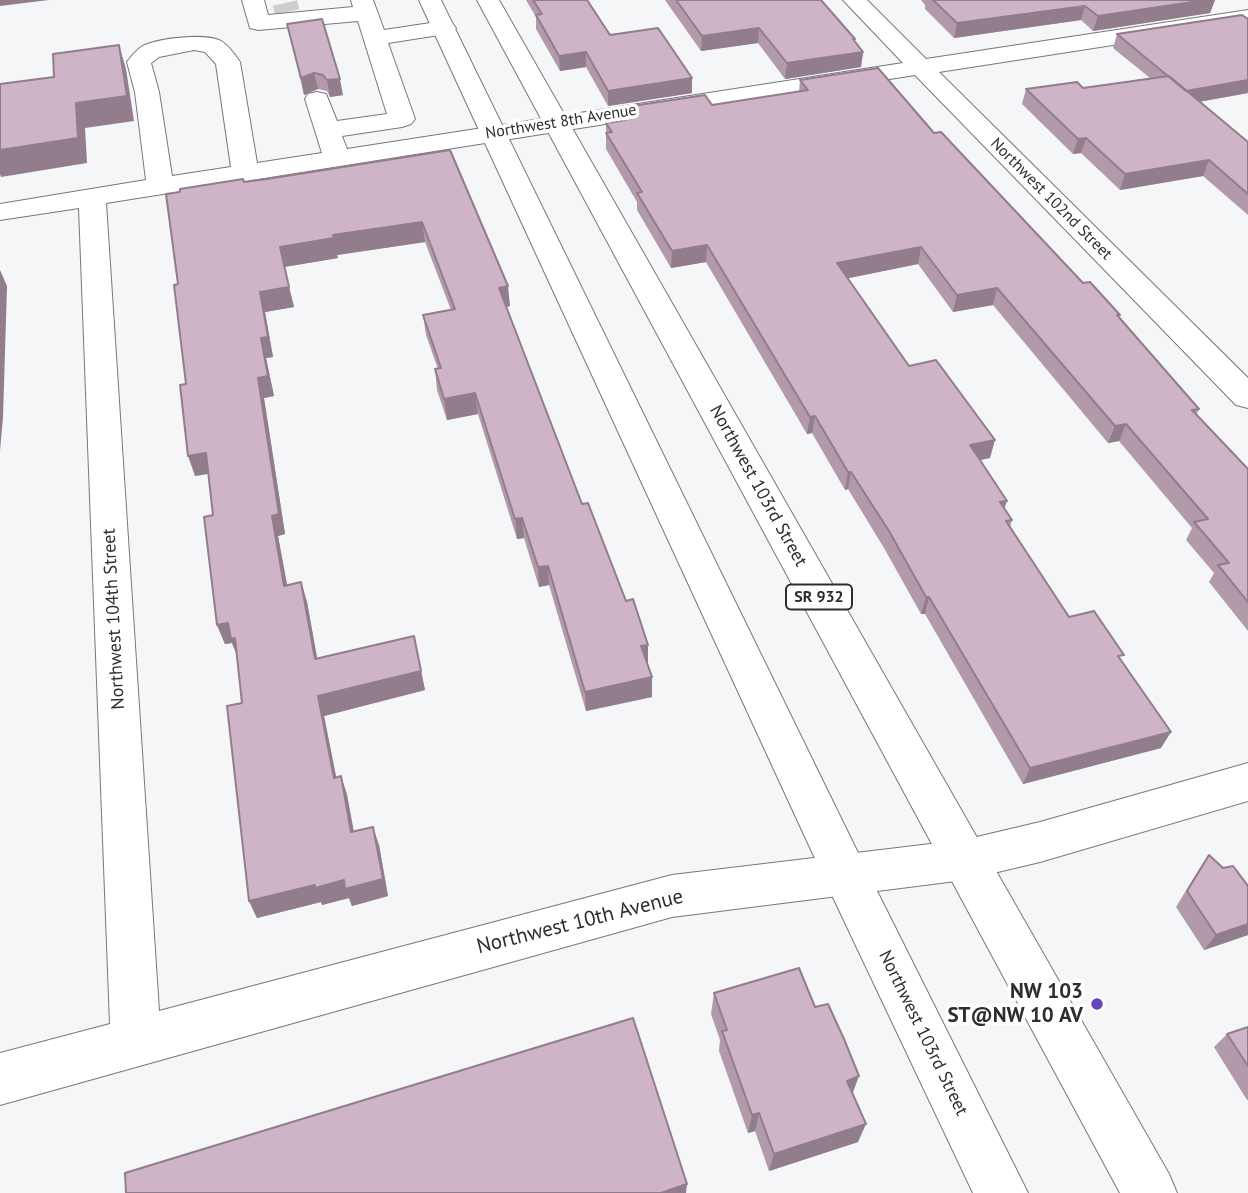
<!DOCTYPE html>
<html>
<head>
<meta charset="utf-8">
<style>
  body { margin:0 }
  canvas { display:block; background:#f4f6f8 }
</style>
</head>
<body>
<canvas width="1248" height="1193"></canvas>
<script>
const ctx = document.querySelector('canvas').getContext('2d');
ctx.lineJoin = 'round';
function trace(path, color, width, dash) { ctx.strokeStyle = color; ctx.lineWidth = width; ctx.lineCap = dash ? 'butt' : 'round'; ctx.setLineDash(dash || []); ctx.stroke(path); }
function paint(path, color) { ctx.fillStyle = color; ctx.fill(path, 'evenodd'); }
function label(font, color, halo, rows, align = 'center') {
  ctx.font = font + ' "PT Sans",sans-serif'; ctx.lineWidth = 7; ctx.setLineDash([]); ctx.textBaseline = 'middle'; ctx.strokeStyle = halo; ctx.fillStyle = color; for (const [text, x, y, turn = 0] of rows) {
    ctx.save(); ctx.translate(x, y); ctx.rotate((+turn || 0) * Math.PI / 180); ctx.textAlign = isNaN(turn) ? turn : align; if (halo) ctx.strokeText(text, 0, 0); ctx.fillText(text, 0, 0); ctx.restore();
  }
}
const minorTunnel = new Path2D(`
  M285 3 287 12`);
const minor = new Path2D(`
  M242 0H264L268 15 353 7 351 0H373L384 30 444 21 452 23 456 28 452 33 388 43 415 119 411 124 402 127 342 136 347 149 903 63 843 0H867L926 59 1248 10V24L939 72 1248 378V408L1236 405 915 75 106 203 159 1011 672 875 964 840 1040 822 1248 763V801L1040 862 964 880 672 917 0 1105V1053L110 1024 79 208 0 220V204L146 180 135 92 127 62C131 57 137 49 143 46 158 38 206 33 221 41 228 45 236 56 240 62L257 163 322 153 305 99 308 94 317 92 326 94 337 121 387 114 358 21 258 30 250 28ZM194 50 205 52 216 64 231 167 172 176 159 92 151 63 159 57Z`);
const major = new Path2D(`
  M419 0H441L862 861 1028 1193H973L830 891Z
  M477 0H499L1169 1174 1177 1193H1120Z`);
const wall = new Path2D(`
  M526 0H587L610 35 692 78V93L608 106 586 67 560 71 536 29V17Z
  M665 0H821L863 52 861 67 785 79 758 43 701 51Z
  M921 0H1215L1210 13 1093 31 1081 20 954 38 925 9V5Z
  M1248 19V93L1199 102 1248 142V215L1203 176 1120 190 1081 153 1073 154 1022 104 1026 89 1083 88 1150 78 1113 48 1117 34Z
  M287 24 343 95 330 97 327 91 318 89 304 95Z
  M800 80 934 133 1119 318 1199 409 1196 415 1248 469V631L1209 582 1214 573 1186 540 1192 528 1119 441 1108 443 993 305 953 312 918 264 847 278 909 366 990 458 980 460 1004 509 1012 520 1010 527 1069 617 1121 661 1161 748 1023 784 925 614H921L884 548 848 489 845 490 812 433 807 434 706 262 671 268 637 210V202L606 149V123L619 121V108L712 105 799 92Z
  M450 150 510 306 506 307 582 504 648 664 652 697 586 711 549 585 539 587 524 538 517 539 478 414 447 420 437 390 435 369H438L426 335 423 315 451 310 425 242 337 255 338 258 284 267 294 307 265 312 273 357 266 358 274 396 264 398 285 534 278 536 287 585 301 582 307 602 317 659 414 636 425 690 324 716 336 777 341 776 347 795 354 832 379 845 388 896 352 906 349 898 322 905 321 902 257 918 249 901 242 703 236 653 232 643 225 644 217 625 213 515 208 474 195 476 178 284 244 182Z
  M1209 855 1248 935 1204 950 1176 907 1198 871Z
  M714 993 815 1007 853 1093 858 1142 769 1171 755 1131 748 1133 719 1051 720 1040 711 1014Z
  M1248 1027V1100H1247L1214 1047 1227 1034Z`);
const shadedWall = new Path2D(`
  M0 0H49L0 6Z
  M1206 0H1215L1210 13 1093 31 1098 16Z
  M1085 6 1081 20 954 38 957 23Z
  M759 28 758 43 701 51 702 36Z
  M853 39H855L853 53 863 52 861 67 785 79 787 63Z
  M119 45 126 69 134 121 85 128 87 163 1 177 0 174V150L76 103Z
  M586 52V67L560 71 559 56Z
  M314 73 318 89 304 95 301 78Z
  M692 78V93L608 106V91Z
  M340 79 343 95 330 97 327 80Z
  M1248 80V93L1181 105 1186 91Z
  M1086 138 1081 153 1073 154 1078 139Z
  M1209 160 1203 176 1120 190 1125 174Z
  M422 222 425 242 337 255 338 258 284 267 280 247 333 235Z
  M707 245 706 262 671 268 672 251Z
  M921 247 918 264 835 281 837 263Z
  M0 270 7 286 3 417 0 451Z
  M508 286 510 306 501 308 499 288Z
  M289 287 294 307 265 312 273 357 266 358 274 396 264 398 285 534 278 536 291 606 284 586 272 516 258 378 261 338 260 292Z
  M997 288 993 305 953 312 957 295Z
  M475 393 478 414 447 420 444 399Z
  M815 416 812 433 807 434 810 417Z
  M1126 424 1119 441 1108 443 1115 426Z
  M995 440 990 458 965 463 970 445Z
  M206 453 212 473 195 476 188 456Z
  M848 472H851L848 489 845 490Z
  M1007 501 1001 518 1000 502Z
  M522 518 524 538 517 539 515 519Z
  M548 566 549 585 539 587 538 567Z
  M301 582 307 602 321 679 315 659Z
  M926 597H929L925 614H921Z
  M228 623 235 638 238 658 232 643 225 644 217 625Z
  M648 645V664L641 646Z
  M421 671 425 690 324 716 340 796 334 778 318 696Z
  M652 677V697L586 711 585 692Z
  M1171 732 1161 748 1023 784 1030 768Z
  M341 776 347 795 357 850 351 832Z
  M373 827 379 845 388 896 352 906 349 898 322 905 321 902 257 918 249 901Z
  M1248 924V935L1204 950 1216 935Z
  M859 1076 852 1095 847 1081Z
  M759 1113 755 1131 748 1133 752 1115Z
  M866 1124 858 1142 769 1171 774 1154Z
  M687 1184 686 1193H661Z`);
const building = new Path2D(`
  M533 0H587L610 35 658 28 692 78 608 91 586 52 559 56 536 15 542 14Z
  M676 0H821L855 39H853L863 52 787 63 759 28 702 36Z
  M933 0H1206L1098 16 1085 6 957 23Z
  M1242 15 1248 19V80L1186 91 1117 34Z
  M322 19 340 79 327 80 323 75 314 73 301 78 287 24Z
  M119 45 127 96 76 103 78 138 0 150V84L54 77 53 54Z
  M878 68 934 133 941 132 1083 283 1090 282 1120 315H1117L1199 409 1192 410 1248 469V602L1218 565 1229 563 1194 522 1208 519 1126 424 1115 426 997 288 957 295 921 247 837 263 909 366 936 360 995 440 970 445 1007 501 1000 502 1012 520 1006 521 1069 617 1094 611 1124 655 1118 656 1171 732 1030 768 929 597H926L889 531 851 472H848L815 416 810 417 707 245 672 251 637 193 642 192 606 133 612 132 606 123 626 120 619 108 705 95 712 105 808 90 800 80Z
  M1169 76 1248 142V194L1209 160 1125 174 1086 138 1078 139 1026 89 1077 82 1083 88Z
  M450 150 508 286 499 288 582 504 588 503 626 601 633 599 648 645 641 646 652 677 585 692 548 566 538 567 522 518 515 519 475 393 444 399 435 369 441 368 423 315 455 309 422 222 333 235 334 238 280 247 289 287 260 292 268 337 261 338 268 376 258 378 279 514 272 516 284 586 301 582 315 659 414 636 421 671 318 696 334 778 341 776 351 832 373 827 383 879 345 889 344 880 315 888V885L249 901 227 706 242 703 235 638 231 639 228 623 217 625 204 517 213 515 206 453 188 456 180 385 186 384 174 285 178 284 166 194 180 192V189L243 179 244 182 267 179Z
  M1209 855 1223 868 1233 866 1248 886V924L1216 935 1187 891Z
  M799 968 815 1007 828 1004 844 1039 859 1076 847 1081 866 1124 774 1154 759 1113 752 1115 722 1031 727 1030 714 993Z
  M633 1018 687 1184 661 1193H126L125 1173Z
  M1248 1027V1066L1227 1034Z`);
const markers = [
  [1097,1004,7,"#6445bd"]
];
const farStreetnames = [
  ["Northwest 8th Avenue",561,122,-9],
  ["Northwest 102nd Street",1051,199,45]
];
const shields = [
  [819,597,66]
];
const shieldNames = [
  ["SR 932",819,597]
];
const streetNames = [
  ["Northwest 103rd Street",758,486,61],
  ["Northwest 104th Street",114,619,-93],
  ["Northwest 103rd Street",923,1033,64]
];
const nearStreetnames = [
  ["Northwest 10th Avenue",580,922,-14]
];
const nearPoinames = [
  ["NW 103",1083,992],
  ["ST@NW 10 AV",1083,1016]
];
trace(minorTunnel, '#ccced0', 25, [25, 12]);
trace(minor, '#77787a', 2);
trace(major, '#77787a', 2);
paint(minor, '#fff');
paint(major, '#fff');
paint(wall, '#b29aaa');
paint(shadedWall, '#917d8b');
paint(building, '#cfb3c6');
trace(building, '#917d8b', 2);
for (const [x, y, r, color] of markers) { const dot = new Path2D(); dot.arc(x, y, r, 0, 2 * Math.PI); ctx.fillStyle = color; ctx.fill(dot); trace(dot, '#fff', 2.5); }
label('16px', '#2d2d2e', '#fff', farStreetnames);
for (const [x, y, w] of shields) { const box = new Path2D(); box.roundRect(x - w / 2, y - 12.5, w, 25, 5); ctx.fillStyle = '#fff'; ctx.fill(box); trace(box, '#2d2d2e', 2); }
label('bold 16px', '#2d2d2e', null, shieldNames);
label('18px', '#2d2d2e', '#fff', streetNames);
label('21px', '#2d2d2e', '#fff', nearStreetnames);
label('bold 21px', '#2d2d2e', '#fff', nearPoinames, 'right');
</script>
</body>
</html>
